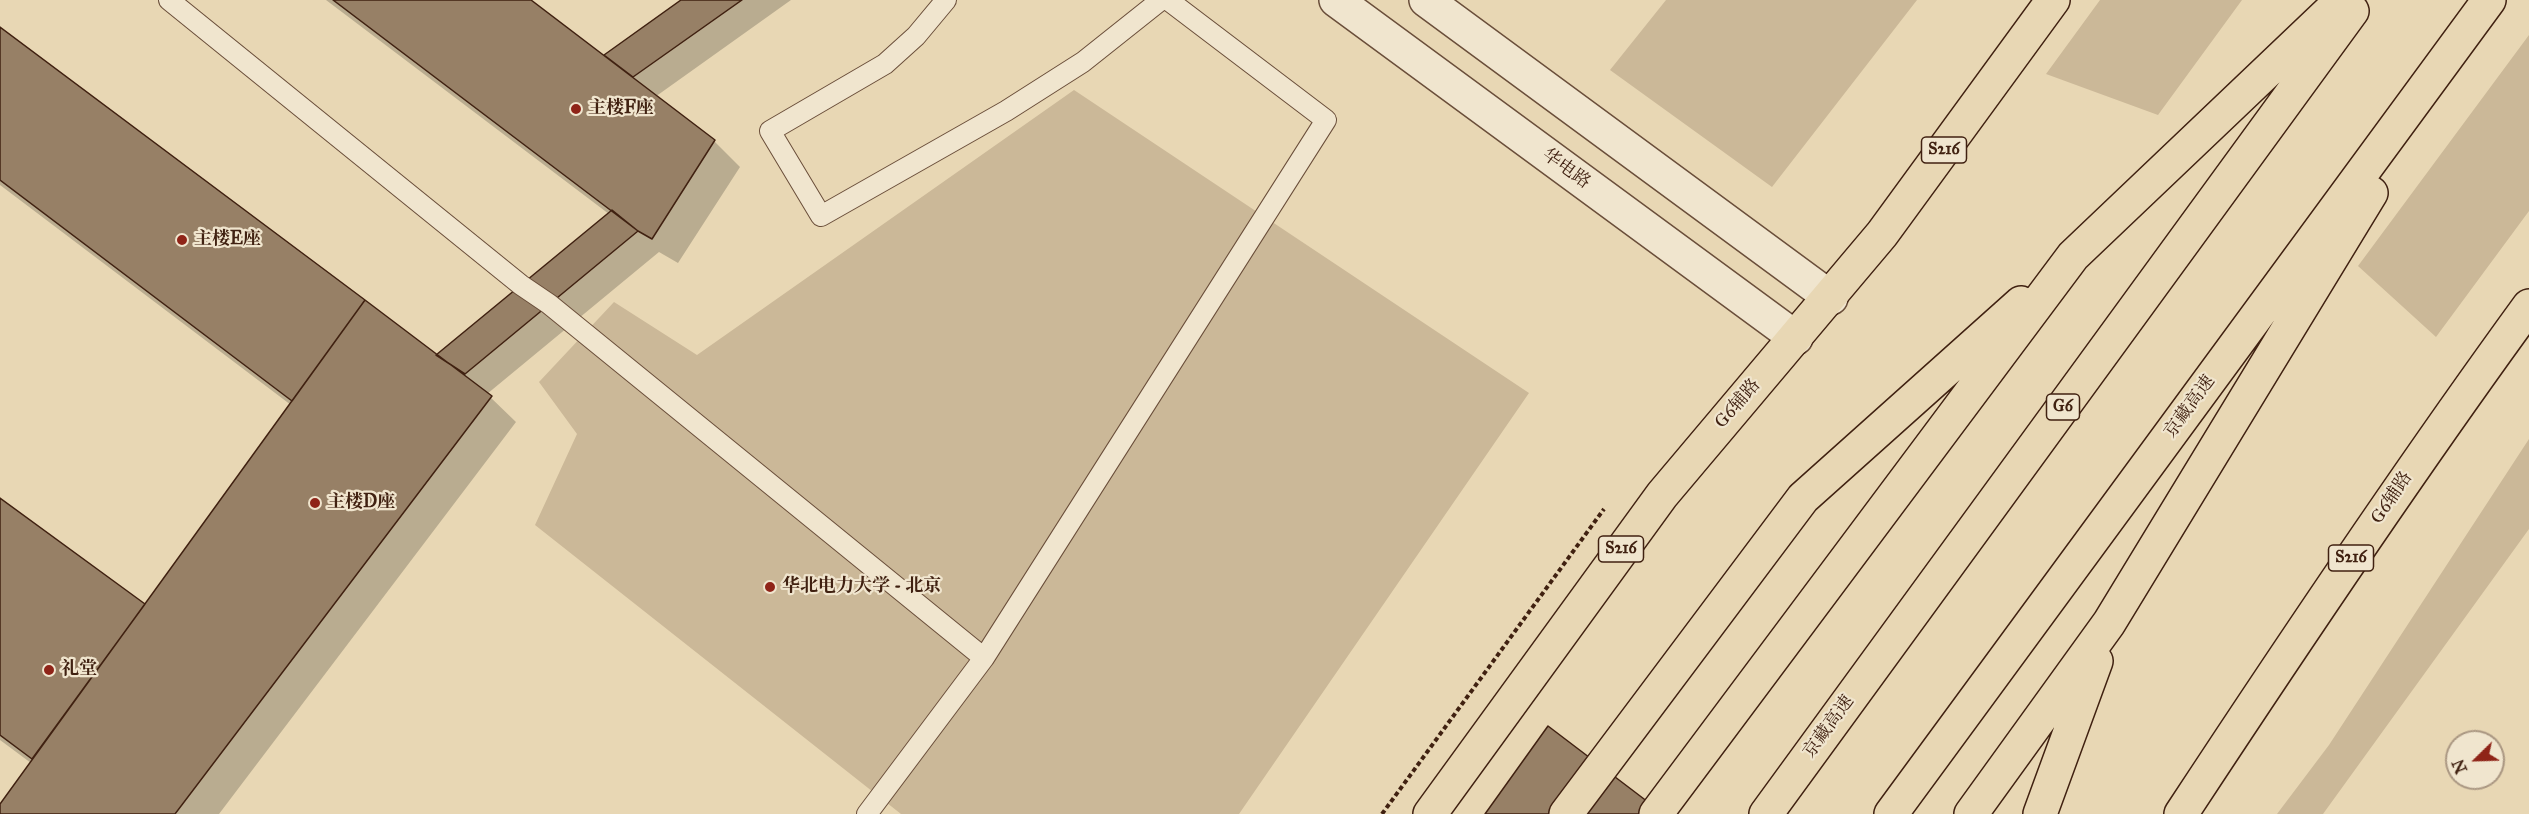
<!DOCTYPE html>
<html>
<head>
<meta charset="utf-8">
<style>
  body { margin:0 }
  #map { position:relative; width:2529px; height:814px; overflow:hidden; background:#e8d7b4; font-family:"IM FELL Great Primer",serif }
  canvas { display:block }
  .north { position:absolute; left:2445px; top:730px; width:60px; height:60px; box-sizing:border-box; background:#f0e5ce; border:2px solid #aa9782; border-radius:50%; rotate:247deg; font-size:16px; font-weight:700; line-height:24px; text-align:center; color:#402111 }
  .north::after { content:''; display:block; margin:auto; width:21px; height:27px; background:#8f2418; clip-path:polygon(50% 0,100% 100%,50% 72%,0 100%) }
</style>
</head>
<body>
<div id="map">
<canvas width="2529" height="814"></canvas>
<div class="north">N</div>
</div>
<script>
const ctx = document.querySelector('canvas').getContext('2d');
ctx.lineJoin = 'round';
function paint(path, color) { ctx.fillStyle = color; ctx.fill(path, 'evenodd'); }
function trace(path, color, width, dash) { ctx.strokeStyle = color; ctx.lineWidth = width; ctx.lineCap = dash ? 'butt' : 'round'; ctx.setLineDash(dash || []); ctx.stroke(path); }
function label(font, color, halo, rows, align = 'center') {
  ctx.font = font + ' "IM FELL Great Primer","Noto Serif SC",serif'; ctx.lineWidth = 4.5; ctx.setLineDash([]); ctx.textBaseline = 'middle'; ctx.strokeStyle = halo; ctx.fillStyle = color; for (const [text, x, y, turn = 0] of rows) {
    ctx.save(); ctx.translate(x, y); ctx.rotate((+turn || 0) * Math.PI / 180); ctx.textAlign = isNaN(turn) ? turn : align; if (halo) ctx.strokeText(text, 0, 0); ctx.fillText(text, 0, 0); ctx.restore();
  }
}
const green = new Path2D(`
  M1666 0H1917L1772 187 1610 70Z
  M2100 0H2242L2158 115 2046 74Z
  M2529 35V211L2436 337 2358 266Z
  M1074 90 1529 393 1239 814H901L535 525 577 434 539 382 614 302 697 355Z
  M2529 439V529L2323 814H2277L2329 745Z`);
const shadow = new Path2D(`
  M326 0H527L615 64 606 55 684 0H791L655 97 714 141 740 167 678 263 659 252 487 394 516 422 219 814H0V806L31 763 0 740V500L145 606 291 405 0 185V29L436 356 609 214Z`);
const building = new Path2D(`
  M333 0H531L715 140 652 239 638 231Z
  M681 0H742L633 77 604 55Z
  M0 27 365 300 292 401 0 180Z
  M612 210 638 231 465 374 436 355Z
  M365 300 492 396 175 814H0V804Z
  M0 498 145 604 32 759 0 735Z
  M1548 726 1648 802 1639 814H1485Z`);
const path = new Path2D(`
  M1382 814 1604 509`);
const service = new Path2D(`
  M169 0 521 285 549 304 984 658
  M946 0 916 36 885 64 770 131 821 216 1006 111 1083 62 1161 0
  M867 814 984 658 1326 120 1168 0`);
const tertiary = new Path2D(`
  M1336 0 1796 338
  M1426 0 1831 298`);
const primary = new Path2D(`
  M1430 814 1662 495 1882 234 2053 0
  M2181 814C2294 642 2408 472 2529 306`);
const motorway = new Path2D(`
  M1566 814 1803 498 2021 303
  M1656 814 2073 256 2342 0
  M1766 814 2352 11
  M1891 814 2489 0
  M1971 814 2109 623 2371 193
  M2040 814 2096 661`);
const markers = [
  [576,109,6,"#8f2418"],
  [182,240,6,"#8f2418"],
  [315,503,6,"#8f2418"],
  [770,587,6,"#8f2418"],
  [49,670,6,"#8f2418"]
];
const shields = [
  [1944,150,45],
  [2063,407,33],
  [1621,549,45],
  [2351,558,45]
];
const shieldNames = [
  ["S216",1944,150],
  ["G6",2063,407],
  ["S216",1621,549],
  ["S216",2351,558]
];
const poiNames = [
  ["主楼F座",588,109],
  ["主楼E座",194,240],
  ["主楼D座",327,503],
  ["华北电力大学 - 北京",782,587],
  ["礼堂",61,670]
];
const streetNames = [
  ["华电路",1566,169,36],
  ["G6辅路",1738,404,-49],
  ["京藏高速",2190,407,-54],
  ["G6辅路",2392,498,-56],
  ["京藏高速",1829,727,-54]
];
paint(green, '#cbb898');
paint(shadow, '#0003');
paint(building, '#978066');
trace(building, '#402111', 1.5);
trace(service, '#6a4e3a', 22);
trace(tertiary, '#6a4e3a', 36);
trace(primary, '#402111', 36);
trace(motorway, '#402111', 36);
trace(path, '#402111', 4, [4.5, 3]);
trace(service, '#f0e5ce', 20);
trace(tertiary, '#f0e5ce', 33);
trace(primary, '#e8d7b4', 33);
trace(motorway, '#e8d7b4', 33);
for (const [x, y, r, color] of markers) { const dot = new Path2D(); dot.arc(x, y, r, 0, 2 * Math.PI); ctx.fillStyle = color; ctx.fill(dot); trace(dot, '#f0e5ce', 2); }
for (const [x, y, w] of shields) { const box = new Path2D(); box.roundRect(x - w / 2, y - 13, w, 26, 4.5); ctx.fillStyle = '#f0e5ce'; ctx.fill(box); trace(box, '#402111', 1.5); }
label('bold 16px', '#402111', null, shieldNames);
label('bold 18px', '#402111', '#f0e5ce', poiNames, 'left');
label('18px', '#402111', '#f0e5ce', streetNames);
</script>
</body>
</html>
